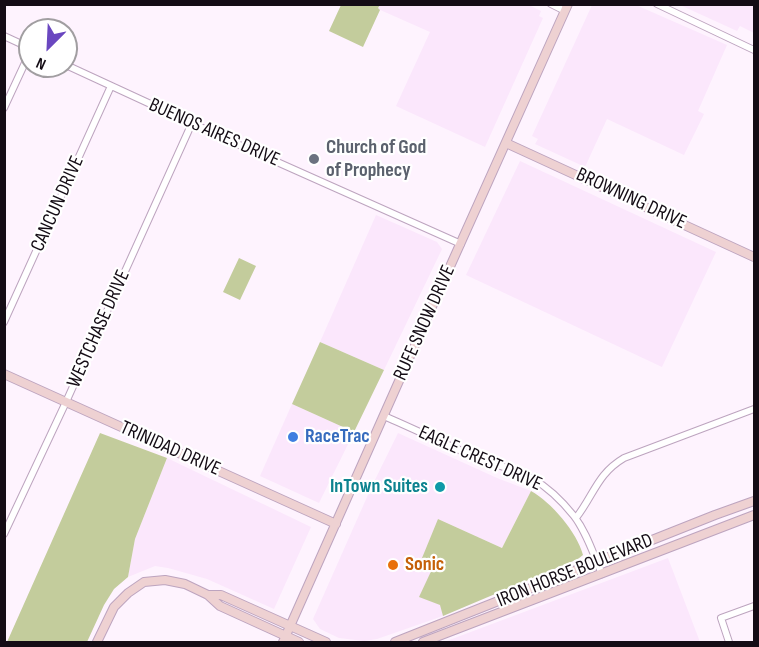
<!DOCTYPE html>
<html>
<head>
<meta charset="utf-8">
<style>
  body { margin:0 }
  #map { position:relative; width:759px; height:647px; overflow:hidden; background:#fef3fe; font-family:"Sofia Sans Condensed",sans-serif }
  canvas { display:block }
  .frame { position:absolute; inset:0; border:6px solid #140c15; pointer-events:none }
  .north { position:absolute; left:18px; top:18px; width:60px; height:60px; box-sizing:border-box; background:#fff; border:2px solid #a19ea1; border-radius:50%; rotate:204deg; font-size:16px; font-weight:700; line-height:24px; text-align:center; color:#140c15 }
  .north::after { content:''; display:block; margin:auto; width:21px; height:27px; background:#6a47c0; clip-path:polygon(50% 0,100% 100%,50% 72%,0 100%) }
</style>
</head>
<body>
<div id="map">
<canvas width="759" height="647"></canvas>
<div class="frame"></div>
<div class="north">N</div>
</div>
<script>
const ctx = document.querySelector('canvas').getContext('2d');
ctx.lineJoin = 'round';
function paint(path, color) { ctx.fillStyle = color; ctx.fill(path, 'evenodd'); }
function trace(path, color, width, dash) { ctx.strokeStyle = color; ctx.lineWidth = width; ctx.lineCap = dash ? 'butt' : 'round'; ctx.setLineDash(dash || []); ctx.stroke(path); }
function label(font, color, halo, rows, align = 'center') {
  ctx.font = font + ' "Sofia Sans Condensed",sans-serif'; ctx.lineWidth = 4.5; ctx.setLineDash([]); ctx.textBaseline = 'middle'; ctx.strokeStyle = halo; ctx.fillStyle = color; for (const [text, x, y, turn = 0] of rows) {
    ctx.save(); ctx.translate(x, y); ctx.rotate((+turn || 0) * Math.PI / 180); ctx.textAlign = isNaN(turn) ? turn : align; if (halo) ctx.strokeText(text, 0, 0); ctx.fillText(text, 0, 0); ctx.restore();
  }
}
const built = new Path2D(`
  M380 4H527L541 11 539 16 543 18 485 147 396 106 430 32 378 9Z
  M592 5H636L727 45 698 111 704 114 684 155 607 119 585 167 535 144 538 139 532 136Z
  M680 5H754V33L740 26 737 31Z
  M520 161 716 252 662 367 466 275Z
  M376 215 437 242 442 249 384 370 320 342Z
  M292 404 354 432 319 503 260 476Z
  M398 433 497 478 531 491 502 548 438 519 434 564 443 616 377 639 364 641 339 638 320 629 313 619 371 488Z
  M167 458 311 527 274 609 207 579 168 568 155 566 128 577 135 539Z
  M668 558 700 642H444Z`);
const green = new Path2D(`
  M341 5H380L378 8 380 10 363 47 329 31Z
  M239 258 256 266 240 300 223 292Z
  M320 342 384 370 354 432 292 404Z
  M100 433 167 458 135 539 128 577 114 589 104 605 87 642H7Z
  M531 491C551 502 577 532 583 555L578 559 443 616 440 605 419 597 434 565 422 558 438 519 502 548Z`);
const street = new Path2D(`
  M551 4 565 11
  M657 4 754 50
  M4 36 30 48
  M66 65 248 149 461 244
  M4 108 30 52
  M4 322 111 86
  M384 416C414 429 443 443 473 456 492 464 514 469 533 479 549 488 562 501 574 516 587 533 593 554 602 574
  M576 518C594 495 597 474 624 458L754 409
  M4 534 66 402 192 123
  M729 642 721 618 754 606`);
const secondary = new Path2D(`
  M506 143 754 257
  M4 374 336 524
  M208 595H221L326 642
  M97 642 114 607 128 593 144 582 165 580 185 584 208 595 220 606 299 642
  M283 642 435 300 568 4
  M395 642 715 515 754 501
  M423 642 754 515`);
const markers = [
  [314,159,6,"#6b7280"],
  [293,437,6,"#3f7fe0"],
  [440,487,6,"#0f9aa8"],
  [393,565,6,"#e8710a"]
];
const streetNames = [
  ["BUENOS AIRES DRIVE",214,133,24],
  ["BROWNING DRIVE",631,199,25],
  ["CANCUN DRIVE",58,204,-66],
  ["RUFE SNOW DRIVE",425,323,-66],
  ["WESTCHASE DRIVE",99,329,-66],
  ["TRINIDAD DRIVE",170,449,24],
  ["EAGLE CREST DRIVE",480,459,24],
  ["IRON HORSE BOULEVARD",575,571,-22]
];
const worshipNames = [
  ["Church of God",326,148],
  ["of Prophecy",326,171]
];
const shopNames = [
  ["RaceTrac",305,437]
];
const cultureNames = [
  ["InTown Suites",428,487]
];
const foodNames = [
  ["Sonic",405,565]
];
paint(built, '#fbe7fc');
paint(green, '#c3cc9c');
trace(street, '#bda4bf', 8);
trace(secondary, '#bda4bf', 10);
trace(street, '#fff', 6);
trace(secondary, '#eed1d2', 8);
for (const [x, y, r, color] of markers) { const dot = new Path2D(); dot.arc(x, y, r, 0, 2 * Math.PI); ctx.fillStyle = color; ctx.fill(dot); trace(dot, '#fff', 2); }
label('20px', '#140c15', '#fff', streetNames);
label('bold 20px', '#5b616d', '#fff', worshipNames, 'left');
label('bold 20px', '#366cbe', '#fff', shopNames, 'left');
label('bold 20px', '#0d838f', '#fff', cultureNames, 'right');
label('bold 20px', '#c56008', '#fff', foodNames, 'left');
</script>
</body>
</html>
